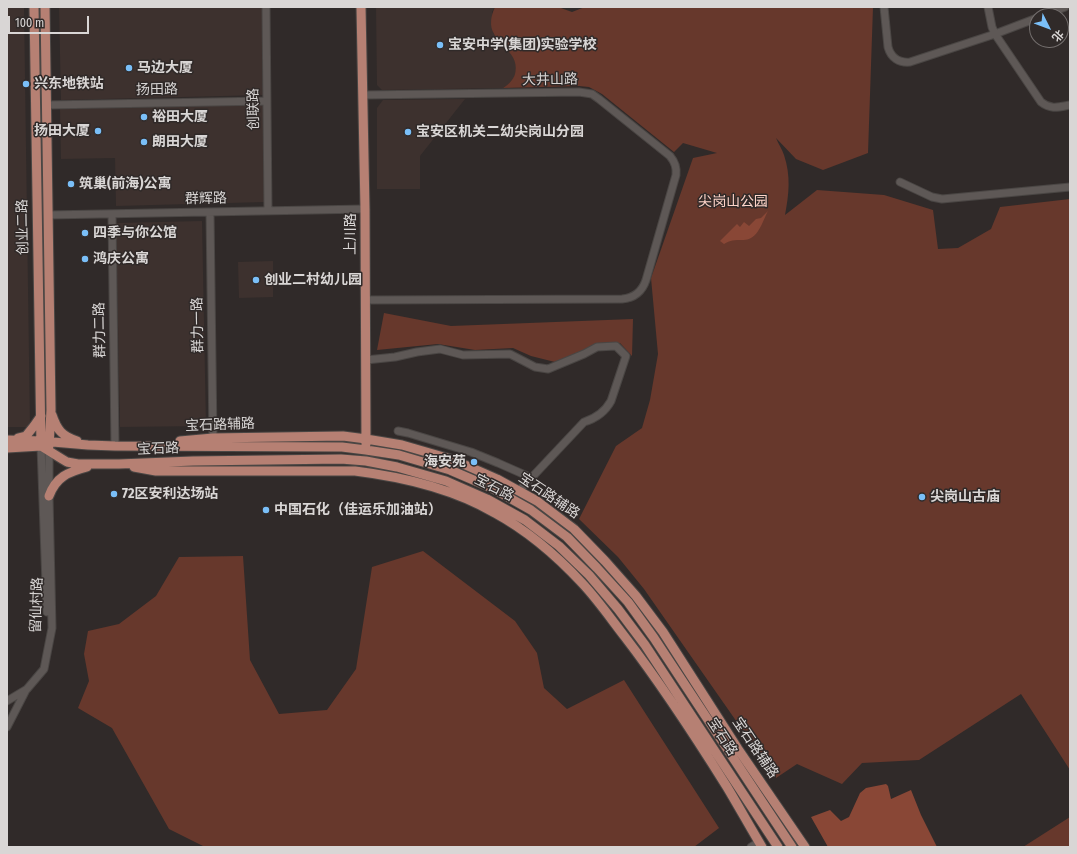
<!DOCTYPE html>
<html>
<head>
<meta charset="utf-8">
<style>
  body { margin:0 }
  #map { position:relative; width:1077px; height:854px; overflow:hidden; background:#302a29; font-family:"Fira Sans Condensed","Noto Sans SC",sans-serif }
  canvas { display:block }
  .frame { position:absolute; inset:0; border:8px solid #d9d6d5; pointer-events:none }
  .north { position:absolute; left:1029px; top:8px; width:40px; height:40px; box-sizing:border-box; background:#302a29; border:1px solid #746f6e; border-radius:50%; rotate:132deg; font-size:11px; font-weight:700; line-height:16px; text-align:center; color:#d9d6d5 }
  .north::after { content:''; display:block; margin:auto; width:14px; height:18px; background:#7abff8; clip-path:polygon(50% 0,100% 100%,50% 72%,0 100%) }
  .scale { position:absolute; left:8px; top:16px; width:81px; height:18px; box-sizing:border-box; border:2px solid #d9d6d5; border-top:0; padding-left:5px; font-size:12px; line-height:14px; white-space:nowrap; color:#d9d6d5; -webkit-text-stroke:3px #302a29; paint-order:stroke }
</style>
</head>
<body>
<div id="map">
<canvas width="1077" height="854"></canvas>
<div class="frame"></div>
<div class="north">北</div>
<div class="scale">100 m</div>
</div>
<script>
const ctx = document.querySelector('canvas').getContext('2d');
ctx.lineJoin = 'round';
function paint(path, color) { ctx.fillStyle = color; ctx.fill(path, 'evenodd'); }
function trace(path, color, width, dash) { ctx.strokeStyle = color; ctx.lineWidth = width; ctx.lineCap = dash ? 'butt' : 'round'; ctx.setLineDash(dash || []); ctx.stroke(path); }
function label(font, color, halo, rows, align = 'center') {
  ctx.font = font + ' "Fira Sans Condensed","Noto Sans SC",sans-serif'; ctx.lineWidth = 3; ctx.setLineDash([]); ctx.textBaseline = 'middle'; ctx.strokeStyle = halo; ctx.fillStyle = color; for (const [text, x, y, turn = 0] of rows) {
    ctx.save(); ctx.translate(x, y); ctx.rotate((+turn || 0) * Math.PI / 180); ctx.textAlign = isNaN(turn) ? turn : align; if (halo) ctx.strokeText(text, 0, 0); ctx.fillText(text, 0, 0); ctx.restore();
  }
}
const built = new Path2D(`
  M7 7H24L30 427H7Z
  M59 7H262L263 95 61 100Z
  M376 7H495L492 12 493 33 513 56 516 63V71L514 78 509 84 503 88 382 90 377 85Z
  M465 99 420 156V189H377V108L383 100Z
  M264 104 265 202 116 206 115 158 61 159 60 109Z
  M202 221 206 426 120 427 116 223Z
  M273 261V297L239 298 238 262Z`);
const green = new Path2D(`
  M495 7H558L572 12 585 7H873L868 153 823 170 796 159 776 138C778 143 782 149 784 155 791 176 789 194 785 215L817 190 884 195 933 210 938 249 958 248 991 229 1000 207 1070 199V770L1021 694 919 760 862 763 842 784 797 764 776 778 644 589 618 557 579 519 616 446 642 428 650 400 658 354 651 278 693 158 717 153 683 143 674 152 602 94 589 87 579 86 503 88C509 84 513 80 515 74 520 56 502 47 494 34 489 26 491 15 495 7Z
  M384 313 451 326 633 319 632 356 620 343 596 344 559 363 531 356 513 348 475 350 438 344 377 350Z
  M423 551 515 621 537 653 544 688 567 709 624 680 719 828 694 847H205L169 829 112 728 78 708 89 681 84 654 88 631 119 624 156 596 179 557 243 556 250 660 279 714 327 710 356 669 372 567Z
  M1070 817V847H1023Z`);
const water = new Path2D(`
  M768 211C762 222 758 241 742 240 735 240 730 240 724 244L720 241 737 224 740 227 744 222 749 226 756 219 761 218Z
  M886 784 888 786 891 799 911 790 921 815 937 847H828L811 817 830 810 841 821 849 817 860 793 866 788Z`);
const minor = new Path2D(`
  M266 7 268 211
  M884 7 888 47C891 58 899 63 910 62L995 34 1037 18
  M988 7 992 27 995 34 1041 102C1051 110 1059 107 1070 105
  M1042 16 1065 7
  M363 95 579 92 592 94 599 99 670 156C675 162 677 167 676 175L646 280C642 292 634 298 622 299L366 300
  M47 105 267 101
  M900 182 932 197 942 199 1070 187
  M210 212 213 438
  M112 214 115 446
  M48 215 365 209
  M366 360 395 357 417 352 440 349 463 355 510 354 535 367 548 369 584 354 597 347 616 346 626 356 611 401C605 412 597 418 584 422L519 491
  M398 431 408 433 471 452 498 463 532 478
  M41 446 47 612
  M7 701 27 689 44 669 52 628 49 496V452
  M7 727 26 690
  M751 847 759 842`);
const major = new Path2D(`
  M34 7 41 446
  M45 7 51 410 49 446
  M361 7 365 209 366 444
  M52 415C57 430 62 436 77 441
  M18 438 26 436 34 426 41 416
  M7 440 41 441 88 445 115 446 342 447 366 450 399 455 450 470 492 488 531 510 567 537 597 568 628 602 654 638 792 847
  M180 441 213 438 343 436 366 439 402 445 454 460 497 479 537 501 574 529 605 561 636 596 663 632 738 749 805 847
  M41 446 62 459 67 462 78 464H119L193 461 341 459 366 461 397 467 446 481 487 499 525 520 559 546 589 575 618 609 645 645 778 847
  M7 448 41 446
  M134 467 156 471H355C404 477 452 488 495 513 528 531 557 556 582 583 598 600 611 619 625 637 662 685 695 736 727 787 739 807 750 827 762 847
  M49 496C56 477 68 472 87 467`);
const markers = [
  [440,45,4,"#7abff8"],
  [129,68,4,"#7abff8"],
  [26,84,4,"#7abff8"],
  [144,117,4,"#7abff8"],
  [98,131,4,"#7abff8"],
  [408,132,4,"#7abff8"],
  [144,142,4,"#7abff8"],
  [71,184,4,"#7abff8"],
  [85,233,4,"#7abff8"],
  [85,259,4,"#7abff8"],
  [256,280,4,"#7abff8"],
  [474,462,4,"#7abff8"],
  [114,494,4,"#7abff8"],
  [922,497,4,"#7abff8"],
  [266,510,4,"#7abff8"]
];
const poiNames = [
  ["宝安中学(集团)实验学校",448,45],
  ["马边大厦",137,68],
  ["兴东地铁站",34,84],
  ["裕田大厦",152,117],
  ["扬田大厦",90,131,"right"],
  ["宝安区机关二幼尖岗山分园",416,132],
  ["朗田大厦",152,142],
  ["筑巢(前海)公寓",79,184],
  ["四季与你公馆",93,233],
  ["鸿庆公寓",93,259],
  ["创业二村幼儿园",264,280],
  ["海安苑",466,462,"right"],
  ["72区安利达场站",122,494],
  ["尖岗山古庙",930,497],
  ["中国石化（佳运乐加油站）",274,510]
];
const streetNames = [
  ["大井山路",550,80,-1],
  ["扬田路",157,90,-1],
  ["创联路",254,109,-91],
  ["群辉路",206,199,-1],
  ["创业二路",23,227,-91],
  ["上川路",351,234,-90],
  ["群力一路",198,325,-91],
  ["群力二路",100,330,-91],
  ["宝石路辅路",220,425,-2],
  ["宝石路",158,449,-2],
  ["宝石路",494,488,27],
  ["宝石路辅路",549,496,34],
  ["留仙村路",37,605,-88],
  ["宝石路",722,737,57],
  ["宝石路辅路",755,748,56]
];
const parkNames = [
  ["尖岗山公园",733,202]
];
paint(built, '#3d312e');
paint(green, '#67382c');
paint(water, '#894736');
trace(minor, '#4a4644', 9);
trace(major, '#4a4644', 11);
trace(minor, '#5e5856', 7);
trace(major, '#b68073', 9);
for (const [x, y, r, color] of markers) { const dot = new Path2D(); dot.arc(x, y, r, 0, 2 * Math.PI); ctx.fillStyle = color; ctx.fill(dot); trace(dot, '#302a29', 1.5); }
label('bold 14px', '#d9d6d5', '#302a29', poiNames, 'left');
label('14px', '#d9d6d5', '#302a29', streetNames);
label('14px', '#fdd3c8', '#302a29', parkNames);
</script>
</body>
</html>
